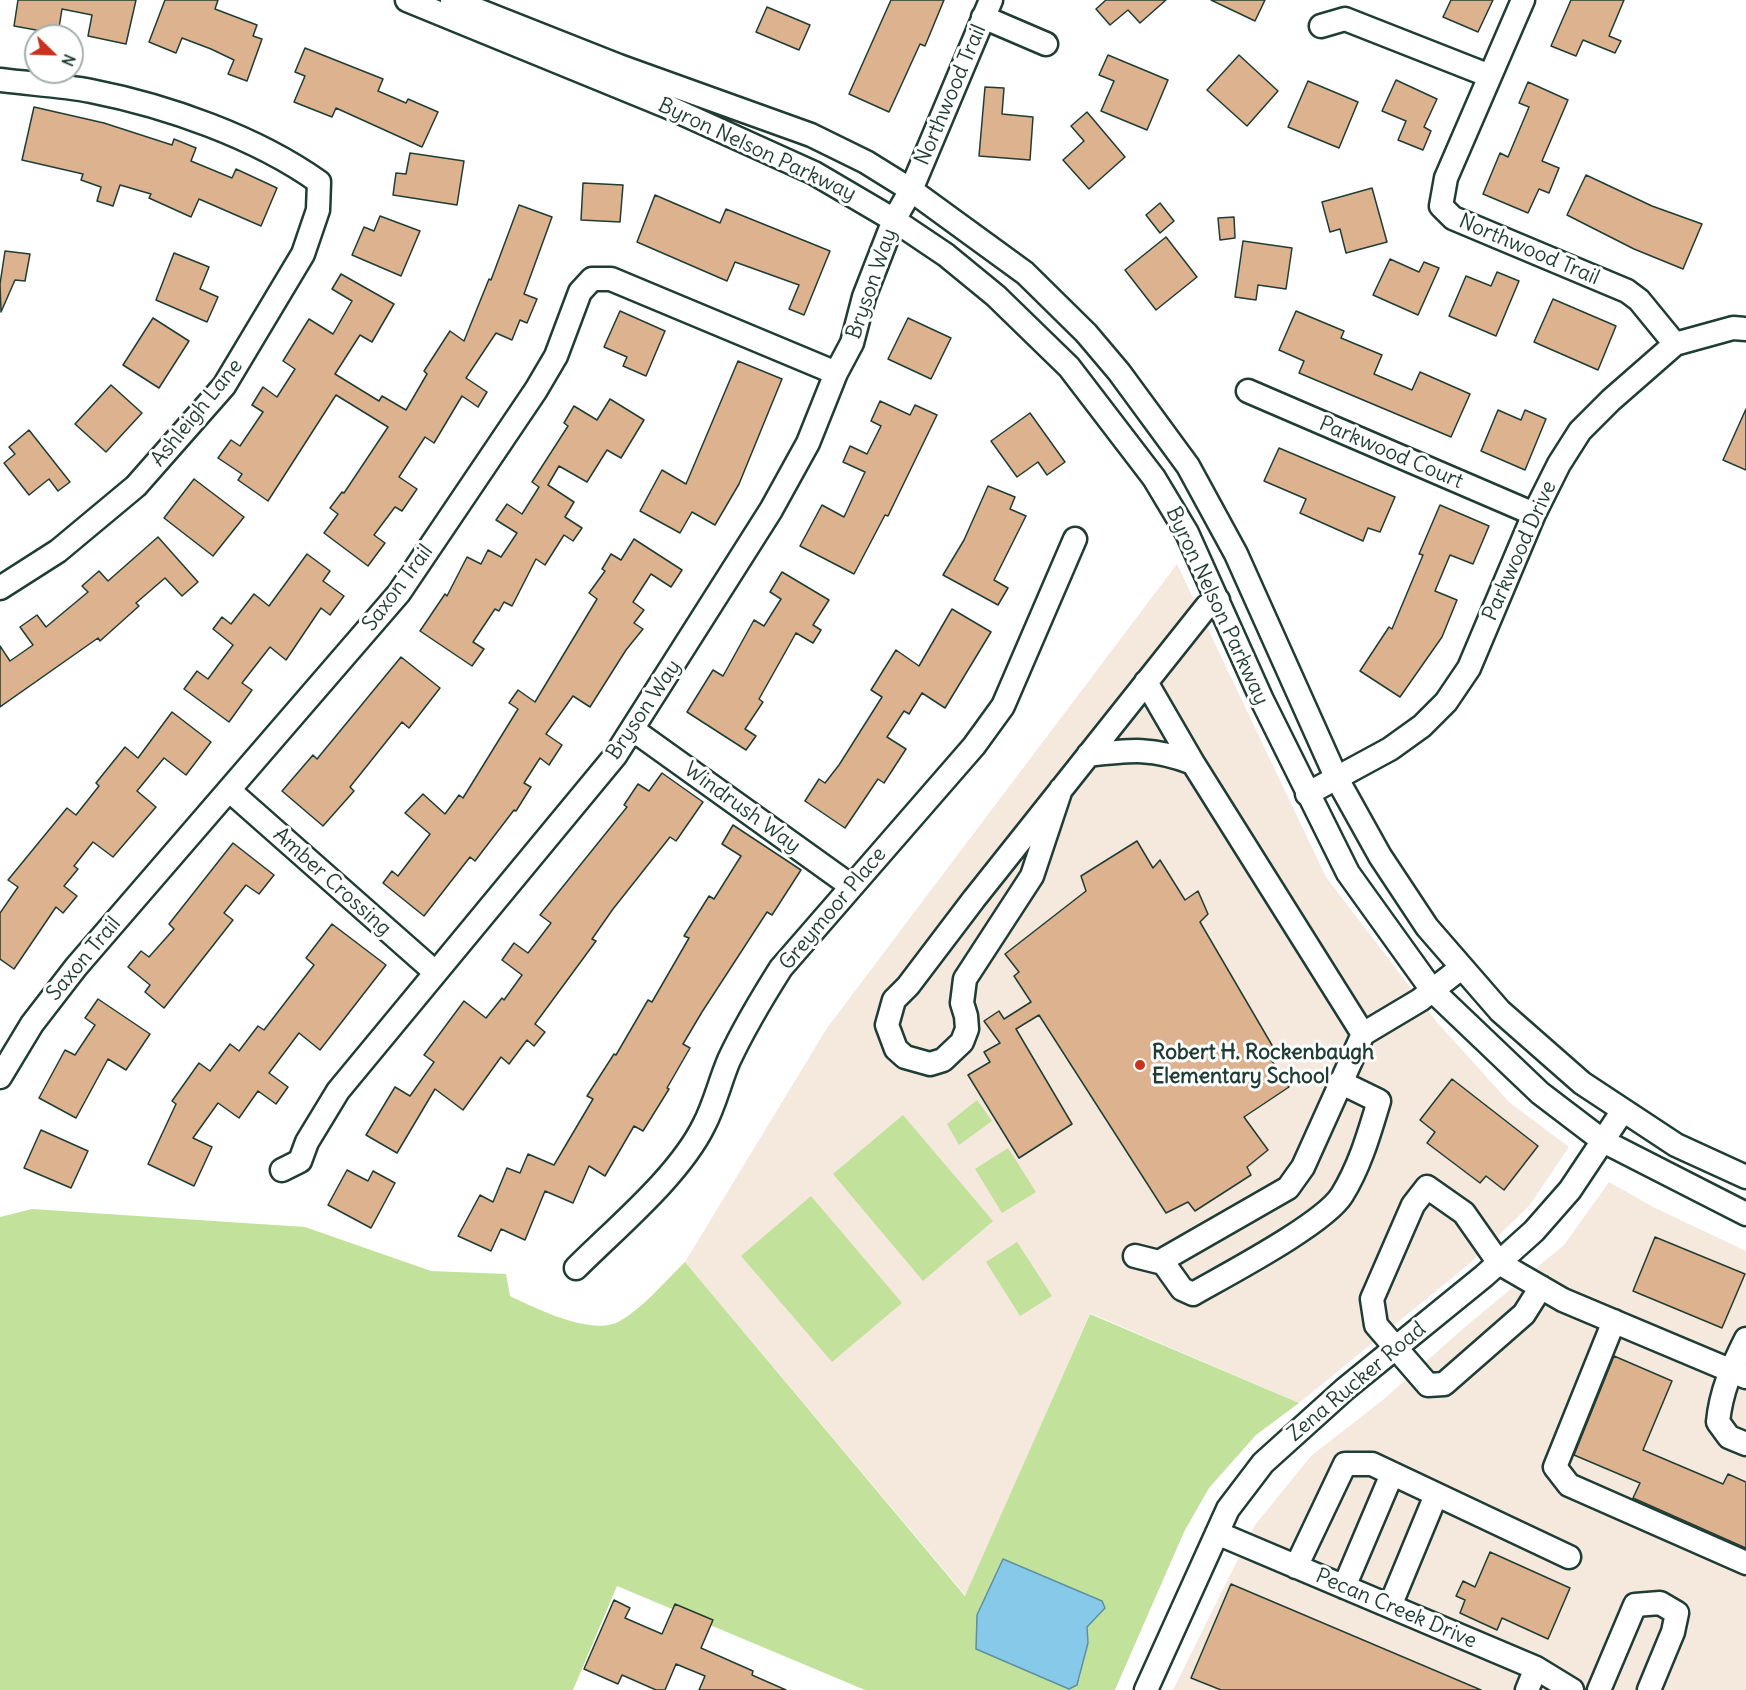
<!DOCTYPE html>
<html>
<head>
<meta charset="utf-8">
<style>
  body { margin:0 }
  #map { position:relative; width:1746px; height:1690px; overflow:hidden; background:#fff; font-family:Delius,sans-serif }
  canvas { display:block }
  .north { position:absolute; left:24px; top:24px; width:60px; height:60px; box-sizing:border-box; background:#fff; border:2px solid #a5b1ae; border-radius:50%; rotate:113deg; font-size:16px; font-weight:700; line-height:24px; text-align:center; color:#1f3d34 }
  .north::after { content:''; display:block; margin:auto; width:21px; height:27px; background:#c8321e; clip-path:polygon(50% 0,100% 100%,50% 72%,0 100%) }
</style>
</head>
<body>
<div id="map">
<canvas width="1746" height="1690"></canvas>
<div class="north">N</div>
</div>
<script>
const ctx = document.querySelector('canvas').getContext('2d');
ctx.lineJoin = 'round';
function paint(path, color) { ctx.fillStyle = color; ctx.fill(path, 'evenodd'); }
function trace(path, color, width, dash) { ctx.strokeStyle = color; ctx.lineWidth = width; ctx.lineCap = dash ? 'butt' : 'round'; ctx.setLineDash(dash || []); ctx.stroke(path); }
function label(font, color, halo, rows, align = 'center') {
  ctx.font = font + ' Delius,sans-serif'; ctx.lineWidth = 6; ctx.setLineDash([]); ctx.textBaseline = 'middle'; ctx.strokeStyle = halo; ctx.fillStyle = color; for (const [text, x, y, turn = 0] of rows) {
    ctx.save(); ctx.translate(x, y); ctx.rotate((+turn || 0) * Math.PI / 180); ctx.textAlign = isNaN(turn) ? turn : align; if (halo) ctx.strokeText(text, 0, 0); ctx.fillText(text, 0, 0); ctx.restore();
  }
}
const built = new Path2D(`
  M1177 564 1326 877 1436 1021 1509 1102 1569 1147 1529 1206 1470 1263 1299 1403 1090 1313 966 1596 685 1262 827 1028Z
  M1609 1182 1653 1207 1746 1251V1690H1173L1255 1525 1311 1456 1384 1399 1465 1327 1564 1245Z`);
const green = new Path2D(`
  M977 1100 992 1121 959 1145 947 1124Z
  M903 1115 993 1221 923 1281 833 1174Z
  M1008 1148 1036 1192 1002 1213 975 1169Z
  M811 1196 902 1303 832 1362 741 1256Z
  M32 1209 305 1227 431 1271 506 1274 510 1296C535 1308 593 1337 620 1321 644 1307 665 1281 685 1262L965 1596 1090 1314 1299 1403 1256 1435 1209 1488 1184 1532 1115 1690H865L617 1586 573 1690H0V1217ZM1090 1594 1100 1614 1087 1627 1088 1643 1078 1685Z
  M1017 1242 1052 1296 1020 1316 986 1262Z`);
const water = new Path2D(`
  M1003 1559 1102 1601 1105 1608 1087 1627 1088 1643 1077 1685 1069 1689 976 1649 977 1615Z`);
const building = new Path2D(`
  M18 0H136L126 44 88 36 92 15 62 9 58 34 14 26Z
  M165 0H218L215 9 257 25 253 36 262 39 247 81 228 74 234 60 211 49 182 38 176 53 149 42Z
  M891 0H944L925 46 920 44 889 112 849 94Z
  M1106 0H1166L1140 23 1128 10 1110 25 1096 9Z
  M1211 0H1265L1255 21Z
  M1451 0H1493L1478 32 1443 17Z
  M1571 0H1624L1609 36 1621 41 1615 53 1583 40 1576 56 1551 46Z
  M767 7 810 25 799 50 756 32Z
  M305 48 383 79 378 91 406 103 408 99 438 112 422 147 336 108 332 117 294 102 305 76 295 72Z
  M1108 55 1168 80 1147 130 1101 111 1114 81 1099 75Z
  M1239 55 1278 91 1247 126 1207 90Z
  M1396 80 1437 99 1424 127 1431 131 1423 150 1398 140 1406 121 1382 111Z
  M1308 81 1358 102 1339 148 1288 127Z
  M1528 82 1568 100 1542 161 1559 168 1549 193 1539 189 1528 213 1483 194 1500 153 1508 157 1529 107 1519 103Z
  M985 87 1004 88 1002 114 1033 117 1030 160 979 156Z
  M34 107 104 123 172 145 174 139 196 148 191 161 232 178 236 169 277 188 261 226 199 199 191 217 149 198 151 194 120 185 113 206 97 201 101 187 81 180 83 174 22 160Z
  M1087 112 1125 157 1089 189 1063 160 1084 141 1071 126Z
  M410 153 464 161 457 205 393 195 396 173 406 174Z
  M1586 175 1652 206 1702 224 1683 269 1634 249 1567 215Z
  M583 183 623 185 620 222 581 220Z
  M1372 188 1387 242 1346 253 1340 229 1330 232 1322 202Z
  M655 195 720 223 726 209 830 251 804 315 789 309 799 285 735 262 727 281 637 242Z
  M1160 203 1174 221 1160 233 1146 215Z
  M519 205 552 217 524 294 537 299 527 323 520 320 512 340 496 333 466 378 487 392 478 407 462 396 434 443 425 437 399 477 417 489 402 511 395 507 374 535 385 543 368 566 324 533 338 514 330 508 342 492 344 493 388 427 336 395 268 501 238 480 242 474 218 458 231 440 240 446 263 412 252 405 263 387 277 397 295 369 283 361 309 319 333 334 352 301 332 289 341 274 394 304 372 342 360 335 335 374 379 401 382 396 406 410 427 374 424 371 450 331 464 341 489 279 491 280Z
  M380 216 420 231 401 276 352 255 364 227 374 231Z
  M1234 217 1235 238 1220 240 1218 218Z
  M1166 237 1197 277 1156 310 1125 270Z
  M1243 241 1292 248 1286 289 1258 285 1256 300 1235 297Z
  M5 251 30 254 25 281 15 280 1 312 0 284Z
  M174 253 209 267 200 289 218 297 207 322 156 300Z
  M1390 259 1419 272 1424 262 1439 268 1418 315 1373 295Z
  M1497 272 1519 281 1496 336 1449 316 1466 276 1491 286Z
  M1553 299 1616 326 1598 370 1534 342Z
  M620 311 665 331 646 376 623 366 627 357 604 347Z
  M1296 311 1344 331 1341 338 1382 355 1374 374 1412 390 1420 372 1470 394 1451 437 1299 373 1304 361 1279 350Z
  M153 318 189 341 159 388 123 365Z
  M908 318 951 338 931 379 888 359Z
  M738 361 782 379 739 484 715 525 692 512 680 533 640 511 662 470 686 484Z
  M111 385 142 413 106 452 75 424Z
  M610 399 644 420 621 458 607 450 587 482 559 466 548 485 574 502 565 517 582 528 573 541 564 535 545 565 536 559 512 606 504 602 499 611 495 609 473 642 484 649 472 666 420 631 445 594 447 596 467 557 481 564 488 550 501 557 517 533 496 520 507 504 522 514 539 487 532 482 568 426 564 423 574 406 597 420Z
  M880 401 910 415 915 405 937 415 888 516 885 515 854 574 800 546 822 505 844 517 865 472 843 462 850 446 867 454 881 426 871 421Z
  M1746 409V470L1723 460Z
  M1498 410 1521 420 1525 410 1546 419 1525 470 1481 451Z
  M1030 413 1065 462 1047 475 1038 462 1017 477 991 441Z
  M29 430 70 482 58 491 49 479 29 495 4 463 15 454 9 447Z
  M1279 448 1395 497 1380 532 1368 528 1363 541 1300 513 1306 499 1264 481Z
  M194 479 244 517 213 556 164 518Z
  M988 486 1015 497 1010 509 1026 516 994 580 1008 588 998 605 943 575 964 540Z
  M1440 505 1489 526 1473 564 1450 555 1435 591 1457 600 1442 637 1400 697 1360 671 1389 627 1392 629 1423 555 1419 554Z
  M158 537 198 582 182 596 165 578 136 603 139 606 100 641 98 638 0 707V646L10 661 33 645 20 627 37 615 46 627 88 592 82 586 99 571 108 581Z
  M634 539 682 570 671 587 651 574 633 602 644 610 634 623 643 629 626 650 590 707 573 696 546 734 562 745 549 765 540 758 524 783 531 787 516 811 514 810 475 861 470 857 424 916 383 883 392 871 398 876 430 834 405 813 423 794 445 814 459 795 463 798 518 709 509 703 518 690 535 702 597 599 589 593 605 571 602 569 611 554 621 560Z
  M307 554 330 571 323 581 344 596 330 615 321 608 286 660 270 647 242 683 252 690 229 722 184 689 197 671 208 679 233 645 213 629 222 617 231 624 254 594 269 606Z
  M782 572 829 600 813 625 821 630 813 643 796 633 759 699 763 702 745 729 756 736 746 750 687 712 713 670 723 676 754 620 764 626 781 599 770 592Z
  M952 609 991 632 945 708 922 693 909 714 904 711 887 737 906 749 884 783 878 779 845 828 805 801 819 779 825 783 839 765 882 697 871 690 896 650 919 666Z
  M401 657 440 688 409 728 402 722 350 787 354 791 323 826 282 791 313 755 317 759Z
  M172 712 211 742 186 775 164 758 137 791 156 807 113 857 93 842 74 866 78 869 64 886 77 896 63 913 56 907 14 969 0 959V913L18 887 8 880 67 808 76 815 99 786 96 783 125 747 138 758Z
  M662 773 703 802 676 841 670 837 613 909 592 939 596 941 535 1024 545 1032 534 1046 527 1040 509 1064 501 1057 463 1110 435 1089 397 1153 366 1135 395 1087 410 1096 434 1062 424 1055 464 1001 486 1018 502 998 504 1000 522 975 502 960 514 943 528 953 551 923 540 915 627 807 624 805 638 784 649 791Z
  M733 825 801 870 772 915 767 912 702 1012 683 1044 690 1048 667 1088 669 1089 643 1131 634 1126 605 1176 589 1166 573 1203 545 1191 525 1240 501 1229 491 1251 458 1236 480 1195 493 1202 507 1168 520 1173 528 1154 554 1165 593 1099 587 1096 614 1054 616 1055 648 1000 652 1002 689 938 684 936 709 896 714 899 741 856 722 844Z
  M1137 841 1153 868 1160 860 1185 900 1198 891 1208 914 1200 922 1276 1052 1270 1058 1289 1087 1244 1117 1268 1150 1247 1167 1251 1175 1195 1211 1188 1202 1166 1213 1039 1015 1016 1029 1072 1124 1019 1158 968 1075 990 1062 984 1052 1000 1043 984 1021 999 1011 1004 1019 1031 1002 1014 976 1019 972 1005 954 1086 891 1081 876Z
  M233 843 274 875 259 894 246 885 224 913 233 920 164 1008 145 992 150 985 128 967 141 951 149 957 174 929 169 924Z
  M332 924 386 965 320 1050 299 1033 269 1073 288 1087 276 1104 258 1091 239 1118 218 1103 193 1138 212 1147 194 1186 148 1164 176 1104 172 1101 199 1063 210 1071 230 1044 239 1051 258 1026 264 1030 314 965 306 958Z
  M98 999 150 1034 126 1070 108 1059 76 1118 39 1098 65 1050 75 1055 95 1025 85 1018Z
  M1452 1079 1538 1146 1504 1190 1486 1176 1480 1183 1427 1143 1435 1132 1420 1120Z
  M41 1130 88 1151 71 1188 24 1168Z
  M347 1170 368 1181 373 1171 395 1183 371 1228 328 1205Z
  M1655 1237 1745 1274 1722 1328 1633 1291Z
  M1614 1356 1672 1381 1643 1450 1723 1484 1728 1474 1746 1482V1548L1633 1498 1640 1483 1574 1455Z
  M1490 1552 1570 1588 1548 1639 1502 1618 1497 1630 1460 1613 1465 1600 1456 1596 1463 1581 1475 1587Z
  M1231 1584 1481 1690H1221L1191 1678Z
  M614 1600 630 1608 625 1618 662 1634 675 1604 713 1620 701 1648 753 1671 752 1675 786 1690H699L705 1676 676 1664 665 1690H656L622 1675 618 1684 584 1669Z`);
const minor = new Path2D(`
  M407 0 666 106 814 173 894 220 946 255 996 296 1069 367 1154 478 1187 533 1262 700 1348 873 1432 990 1540 1093 1603 1141 1746 1214
  M452 0 619 66 811 135 866 162 911 190 1025 273 1086 333 1119 372 1188 466 1236 554 1336 777 1380 856 1427 927 1500 1011 1582 1083 1676 1145 1746 1177
  M1523 0 1446 178 1441 206 1453 218 1627 291 1639 300 1675 344
  M983 17 1046 44
  M1321 26 1345 19 1490 76
  M0 80C30 84 61 85 91 91 167 106 256 137 319 182L318 210 303 254 224 386 136 486 58 551 0 588
  M1248 391 1534 514
  M1146 682 1193 763 1363 1034
  M632 729 851 886
  M1088 755C1130 750 1153 747 1193 763
  M1061 789 1032 876 965 979 962 1003 966 1016 967 1029 962 1042 943 1060 930 1064 905 1057 896 1049 887 1025 894 1000 908 986 974 899 1207 606 1218 600
  M230 791 435 972
  M1307 794 1390 749 1422 726 1446 702 1469 668 1534 514 1559 464 1580 431 1611 400 1675 344 1733 328 1746 329
  M0 1077 32 1024 76 967 399 593 536 390 556 356 580 292 592 279H611L836 373
  M282 1170 300 1161 307 1142 338 1091 615 756 771 510 808 443 836 373 852 343 864 297 894 220 911 190 991 0
  M1135 1256 1159 1262 1288 1188 1303 1167 1363 1034 1420 1000 1461 968
  M1162 1261 1182 1289 1193 1294C1226 1275 1324 1224 1342 1195 1360 1166 1369 1134 1379 1101L1340 1082
  M576 1268C617 1227 679 1176 704 1125 715 1104 720 1081 729 1060 744 1028 762 998 781 968L974 746 1003 706 1075 539
  M1541 1287 1524 1314 1444 1384 1428 1385 1376 1325 1372 1299 1413 1205 1427 1187 1464 1213 1499 1263 1563 1300 1746 1377
  M1614 1321 1555 1467 1569 1485 1746 1563
  M1746 1339C1732 1367 1721 1391 1718 1422L1729 1437 1746 1444
  M1217 1533 1536 1668 1572 1690
  M1296 1567 1345 1464H1372L1569 1557
  M1344 1587 1392 1474
  M1390 1606 1436 1495
  M1146 1690 1228 1509 1263 1463 1345 1389 1484 1276 1534 1231 1570 1190 1622 1112
  M1527 1690 1536 1668
  M1599 1690 1635 1605 1660 1603 1677 1613 1673 1632 1649 1690`);
const markers = [
  [1140,1065,6,"#c8321e"]
];
const streetNames = [
  ["Northwood Trail",951,95,-67],
  ["Byron Nelson Parkway",757,150,25],
  ["Northwood Trail",1529,250,23],
  ["Bryson Way",872,284,-71],
  ["Ashleigh Lane",197,413,-51],
  ["Parkwood Court",1391,453,23],
  ["Parkwood Drive",1520,551,-66],
  ["Saxon Trail",398,588,-53],
  ["Byron Nelson Parkway",1217,606,65],
  ["Bryson Way",644,710,-56],
  ["Windrush Way",742,808,36],
  ["Amber Crossing",332,882,42],
  ["Greymoor Place",833,909,-50],
  ["Saxon Trail",84,959,-50],
  ["Zena Rucker Road",1357,1382,-40],
  ["Pecan Creek Drive",1396,1609,23]
];
const poiNames = [
  ["Robert H. Rockenbaugh",1152,1053],
  ["Elementary School",1152,1077]
];
paint(built, '#f5e8dd');
paint(green, '#c2e29b');
paint(water, '#87c9e8');
trace(water, '#5d91a0', 1.5);
paint(building, '#ddb28e');
trace(building, '#1f3d34', 1.5);
trace(minor, '#1f3d34', 27);
trace(minor, '#fff', 22);
for (const [x, y, r, color] of markers) { const dot = new Path2D(); dot.arc(x, y, r, 0, 2 * Math.PI); ctx.fillStyle = color; ctx.fill(dot); trace(dot, '#fff', 2); }
label('21px', '#1f3d34', '#fff', streetNames);
label('bold 21px', '#1f3d34', '#fff', poiNames, 'left');
</script>
</body>
</html>
